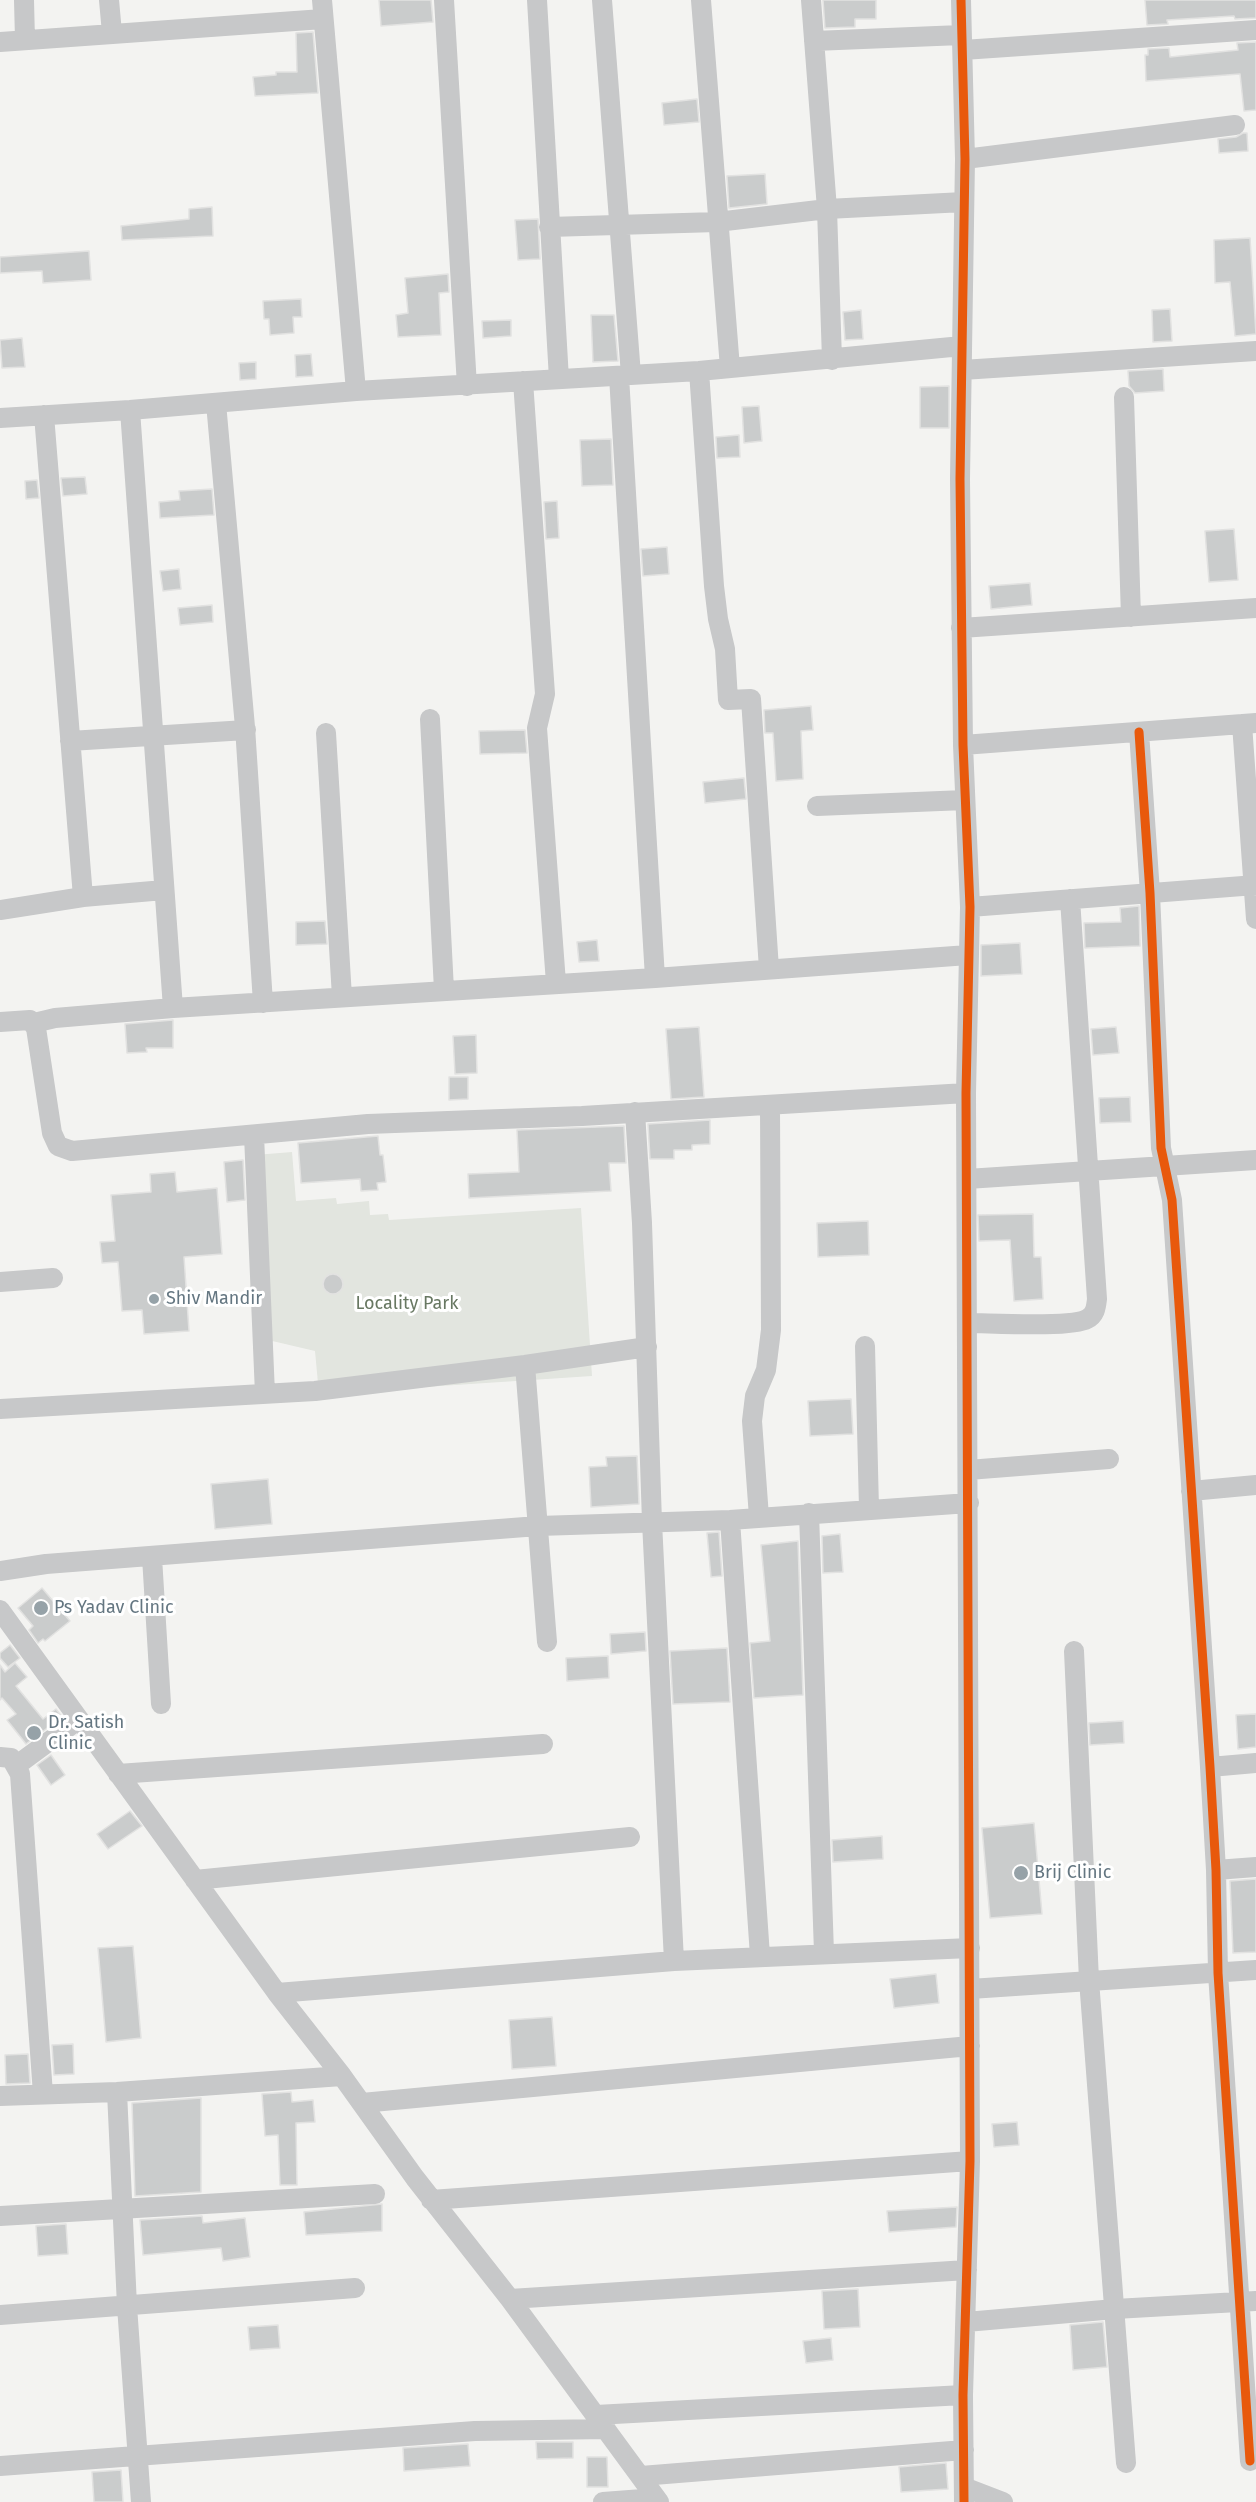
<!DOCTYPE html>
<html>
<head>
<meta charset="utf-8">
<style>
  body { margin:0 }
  canvas { display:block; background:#f3f3f1 }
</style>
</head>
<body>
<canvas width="1256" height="2502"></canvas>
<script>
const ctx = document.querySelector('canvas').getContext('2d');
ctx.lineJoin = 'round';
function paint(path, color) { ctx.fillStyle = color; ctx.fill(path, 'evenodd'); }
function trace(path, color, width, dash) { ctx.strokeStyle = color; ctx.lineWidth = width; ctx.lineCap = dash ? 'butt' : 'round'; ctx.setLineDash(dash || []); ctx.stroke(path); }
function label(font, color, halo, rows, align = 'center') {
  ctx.font = font + ' "Fira Sans",sans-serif'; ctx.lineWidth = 6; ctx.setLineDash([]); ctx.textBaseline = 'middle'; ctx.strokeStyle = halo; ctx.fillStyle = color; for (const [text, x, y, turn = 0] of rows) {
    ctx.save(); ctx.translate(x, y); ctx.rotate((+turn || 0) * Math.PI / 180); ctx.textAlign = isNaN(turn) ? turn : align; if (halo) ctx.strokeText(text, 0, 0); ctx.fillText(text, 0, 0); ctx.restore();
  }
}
const green = new Path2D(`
  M292 1152 296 1201 336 1198 337 1204 369 1201 370 1215 388 1214 389 1220 581 1208 592 1376 319 1394 315 1351 268 1340 255 1155Z`);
const building = new Path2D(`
  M379 0H431L433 22 381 26Z
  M823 0H876V19H855V27L825 28Z
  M1145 0H1256V18L1235 19 1234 16 1167 20 1168 24 1147 25Z
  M313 32 318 93 255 96 253 77 276 75V72H297L296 33Z
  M1256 42V110L1244 111 1240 74 1146 81 1145 55H1148V49L1169 48 1170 57 1238 50 1237 43Z
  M697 99 699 122 664 125 662 103Z
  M1243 133H1247L1248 151 1219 153 1218 139 1236 137Z
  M765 174 767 204 729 208 727 176Z
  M212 207 213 236 122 240 121 226 189 219V209Z
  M538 219 540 259 518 260 515 220Z
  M1250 238 1256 334 1235 336 1230 282 1215 283 1214 240Z
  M89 251 91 280 43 283 42 271 0 273V257Z
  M448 274 449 292 439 293 441 335 398 337 396 315 408 313 405 278Z
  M301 299 302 317H293L294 333 270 335 269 319H264L263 301Z
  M1170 309 1172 341 1153 342 1152 310Z
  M861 310 863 339 845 340 843 312Z
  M591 315H614L618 361 593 362Z
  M511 320V336L483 338 482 321Z
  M22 338 25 367 2 368 0 340Z
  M311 354 313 376 296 377 295 355Z
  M256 362V379L240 380 239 363Z
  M1163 369 1164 391 1135 393 1129 386 1128 371Z
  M949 386V428H920V387Z
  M759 406 762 441 744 443 742 407Z
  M739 435 740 457 717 458 716 437Z
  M611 439 613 485 582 486 580 440Z
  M85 477 87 494 63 496 61 478Z
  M37 480 39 498 26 499 25 481Z
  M212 489 214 515 160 518 159 502 180 500 179 491Z
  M557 501 559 538 546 539 544 502Z
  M1234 529 1238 580 1209 582 1205 531Z
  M667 547 669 574 643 576 641 549Z
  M179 569 181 589 163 591 160 571Z
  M1030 583 1032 605 991 609 989 586Z
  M212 605 213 622 180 625 178 608Z
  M811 706 813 730 801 731 803 779 776 781 773 733H765L764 710Z
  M525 730 527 753 480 754 479 731Z
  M744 778 746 799 705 803 703 782Z
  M1139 906 1140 946 1085 948 1084 923 1121 922 1120 908Z
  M325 921 327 944 296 945V922Z
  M597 940 599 961 579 962 577 942Z
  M1020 943 1022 974 981 976V945Z
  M173 1020V1048H146L147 1052 127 1053 125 1024Z
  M699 1027 704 1097 671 1099 666 1029Z
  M1116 1027 1119 1053 1093 1055 1091 1029Z
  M476 1035 477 1073 455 1074 453 1036Z
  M449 1077H468V1099L449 1100Z
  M1130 1097 1131 1122 1100 1123 1099 1098Z
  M710 1120V1144L692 1145V1150H674V1159H650L648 1124Z
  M624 1126 626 1163H609L611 1191 469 1198 468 1174 519 1172 517 1130Z
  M378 1136 380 1155H383L386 1182 377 1183 378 1190 361 1191 360 1179 301 1183 298 1143Z
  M243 1160 245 1200 227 1202 224 1162Z
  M175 1172 177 1192 217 1188 222 1254 184 1257 189 1331 144 1334 142 1310 122 1311 118 1262 102 1263 100 1242 115 1241 111 1195 151 1192 150 1174Z
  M1033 1214 1034 1257H1041L1043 1299 1014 1301 1010 1240 979 1241 978 1215Z
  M868 1221 869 1255 818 1257 817 1223Z
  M323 1284a10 10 0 1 1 20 0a10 10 0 1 1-20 0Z
  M851 1399 853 1434 810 1436 808 1401Z
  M637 1456 639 1504 591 1507 589 1467 607 1466 606 1457Z
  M268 1479 272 1524 215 1529 211 1484Z
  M719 1532 722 1576 711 1577 707 1533Z
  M840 1534 843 1572 823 1573 822 1536Z
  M798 1541 803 1695 754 1698 750 1643 770 1641 761 1545Z
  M42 1588 70 1621 45 1641 43 1639 38 1643 29 1630 33 1626 18 1608Z
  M645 1632 646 1651 611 1654 610 1634Z
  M10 1645 20 1658 8 1667 0 1658V1653Z
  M727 1648 730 1702 673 1704 670 1651Z
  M608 1656 609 1678 567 1681 566 1658Z
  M15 1663 27 1677 16 1686 43 1719 56 1709 62 1717 26 1744 7 1720 16 1714 2 1698 0 1700V1665L5 1672Z
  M1256 1714V1747L1238 1749 1236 1715Z
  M1123 1721 1124 1743 1090 1745 1089 1723Z
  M51 1755 65 1775 51 1785 37 1765Z
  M130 1811 142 1826 108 1849 97 1834Z
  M1034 1823 1042 1914 990 1918 982 1828Z
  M882 1836 883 1859 833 1862 832 1840Z
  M1256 1879V1952L1233 1953 1230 1881Z
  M133 1946 141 2038 106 2042 98 1948Z
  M936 1974 939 2003 894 2008 890 1979Z
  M552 2017 556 2066 512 2069 509 2020Z
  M73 2044 74 2074 54 2075 52 2045Z
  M28 2054 30 2083 6 2084 5 2055Z
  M291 2092 292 2102 313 2100 315 2122 296 2123 297 2185H280L278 2135 265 2136 262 2094Z
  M201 2098V2192L135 2196 132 2103Z
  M1017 2122 1019 2145 994 2147 992 2124Z
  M382 2204V2231L306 2235 304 2212Z
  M957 2207 956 2227 889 2232 887 2211Z
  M202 2216 203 2223 245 2218 250 2257 223 2261 221 2248 143 2255 140 2220Z
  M66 2224 68 2254 38 2256 36 2226Z
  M858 2289 860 2327 824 2329 822 2291Z
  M1103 2322 1107 2367 1073 2370 1070 2325Z
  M278 2325 280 2348 250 2350 248 2327Z
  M831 2338 833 2360 806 2363 803 2341Z
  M536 2442H573V2458L537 2459Z
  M468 2444 470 2466 404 2471 403 2448Z
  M587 2457H607L608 2487H587Z
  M946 2463 948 2489 901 2492 899 2467Z
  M121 2470 123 2502H94L92 2472Z`);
const street = new Path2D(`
  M24 0 25 40
  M109 0 112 33
  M322 0 356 391
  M444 0 467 386
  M537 0 559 379
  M602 0 631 375
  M701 0 730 368
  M811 0 827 209 832 360
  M961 0 965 159 960 479 963 745 970 907 966 1093 970 2161 963 2395 964 2502
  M814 41 961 35
  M0 42 323 19
  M963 50 1256 30
  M965 159 1235 125
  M549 227 717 222 827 209 964 202
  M962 370 1256 351
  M699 371 714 586 718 619 725 649 728 700 751 699 769 969
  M619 376 655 978
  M523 381 545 694 537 728 556 983
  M1124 397 1131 617
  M216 403 245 727 263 1003
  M130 410 173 1008
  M44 415 83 897
  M0 418 130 410 356 391 699 371 962 346
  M961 628 1256 608
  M430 719 444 990
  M1242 724 1256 919
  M1139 732 1150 893 1161 1148 1172 1200 1210 1767 1216 1870 1218 1973 1250 2461
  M326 733 342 997
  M70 741 246 730
  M963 745 1256 723
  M817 806 965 800
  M970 907 1256 885
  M0 910 83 897 164 890
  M0 1022 30 1020 36 1028 52 1133 58 1146 72 1151 368 1124 582 1116 966 1093
  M34 1023 55 1018 173 1008 655 978 968 955
  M635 1112 642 1223 652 1522 674 1961
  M254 1135 265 1394
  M967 1179 1256 1160
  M0 1282 53 1278
  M968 1323C990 1323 1071 1328 1087 1319 1095 1315 1096 1308 1097 1299L1070 899
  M865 1346 869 1509
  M525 1365 547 1642
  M0 1409 315 1391 525 1365 647 1347
  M968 1470 1109 1459
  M1191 1491 1256 1485
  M809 1513 824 1953
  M759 1517 752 1421 755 1396 766 1370 771 1330 770 1105
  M730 1520 760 1956
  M152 1557 161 1704
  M0 1571 46 1564 538 1526 730 1520 969 1503
  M0 1610 277 1993 342 2076 415 2178 510 2299 659 2502
  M1074 1651 1089 1980 1126 2463
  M0 1757 11 1758 20 1774 43 2094
  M17 1765 78 1720
  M1210 1767 1256 1763
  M118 1774 543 1744
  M1216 1870 1256 1867
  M195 1880 630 1837
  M970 1989 1256 1970
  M277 1993 674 1961 970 1948
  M117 2092 127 2306 141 2502
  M0 2096 117 2092 342 2076
  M362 2103 970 2046
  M431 2200 970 2161
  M0 2216 375 2194
  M510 2299 967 2270
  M0 2315 355 2288
  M966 2322 1115 2309 1256 2301
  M596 2415 963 2395
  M0 2466 475 2431 606 2429
  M641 2476 964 2450
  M964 2487 1003 2502
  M603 2502 656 2498`);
const cycleway = new Path2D(`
  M961 0 965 159 960 479 963 745 970 907 966 1093 970 2161 963 2395 964 2502
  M1139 732 1150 893 1161 1148 1172 1200 1210 1767 1216 1870 1218 1973 1250 2461`);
const markers = [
  [154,1299,6,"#96a2a8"],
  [41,1608,8,"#96a2a8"],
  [34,1733,8,"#96a2a8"],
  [1021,1873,8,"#96a2a8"]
];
const poiNames = [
  ["Shiv Mandir",166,1299],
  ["Ps Yadav Clinic",54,1608],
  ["Dr. Satish",48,1723],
  ["Clinic",48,1744],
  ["Brij Clinic",1034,1873]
];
const parkNames = [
  ["Locality Park",407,1304]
];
paint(green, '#e2e5df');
paint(building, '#cacccc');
trace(building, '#e2e2e1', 1.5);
trace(street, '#c7c8c9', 20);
trace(cycleway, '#e8590c', 9);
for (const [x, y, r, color] of markers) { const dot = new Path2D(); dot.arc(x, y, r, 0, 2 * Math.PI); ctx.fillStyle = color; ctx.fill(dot); trace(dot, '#fff', 2); }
label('18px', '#647681', '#fff', poiNames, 'left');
label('18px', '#687862', '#fff', parkNames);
</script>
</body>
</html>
